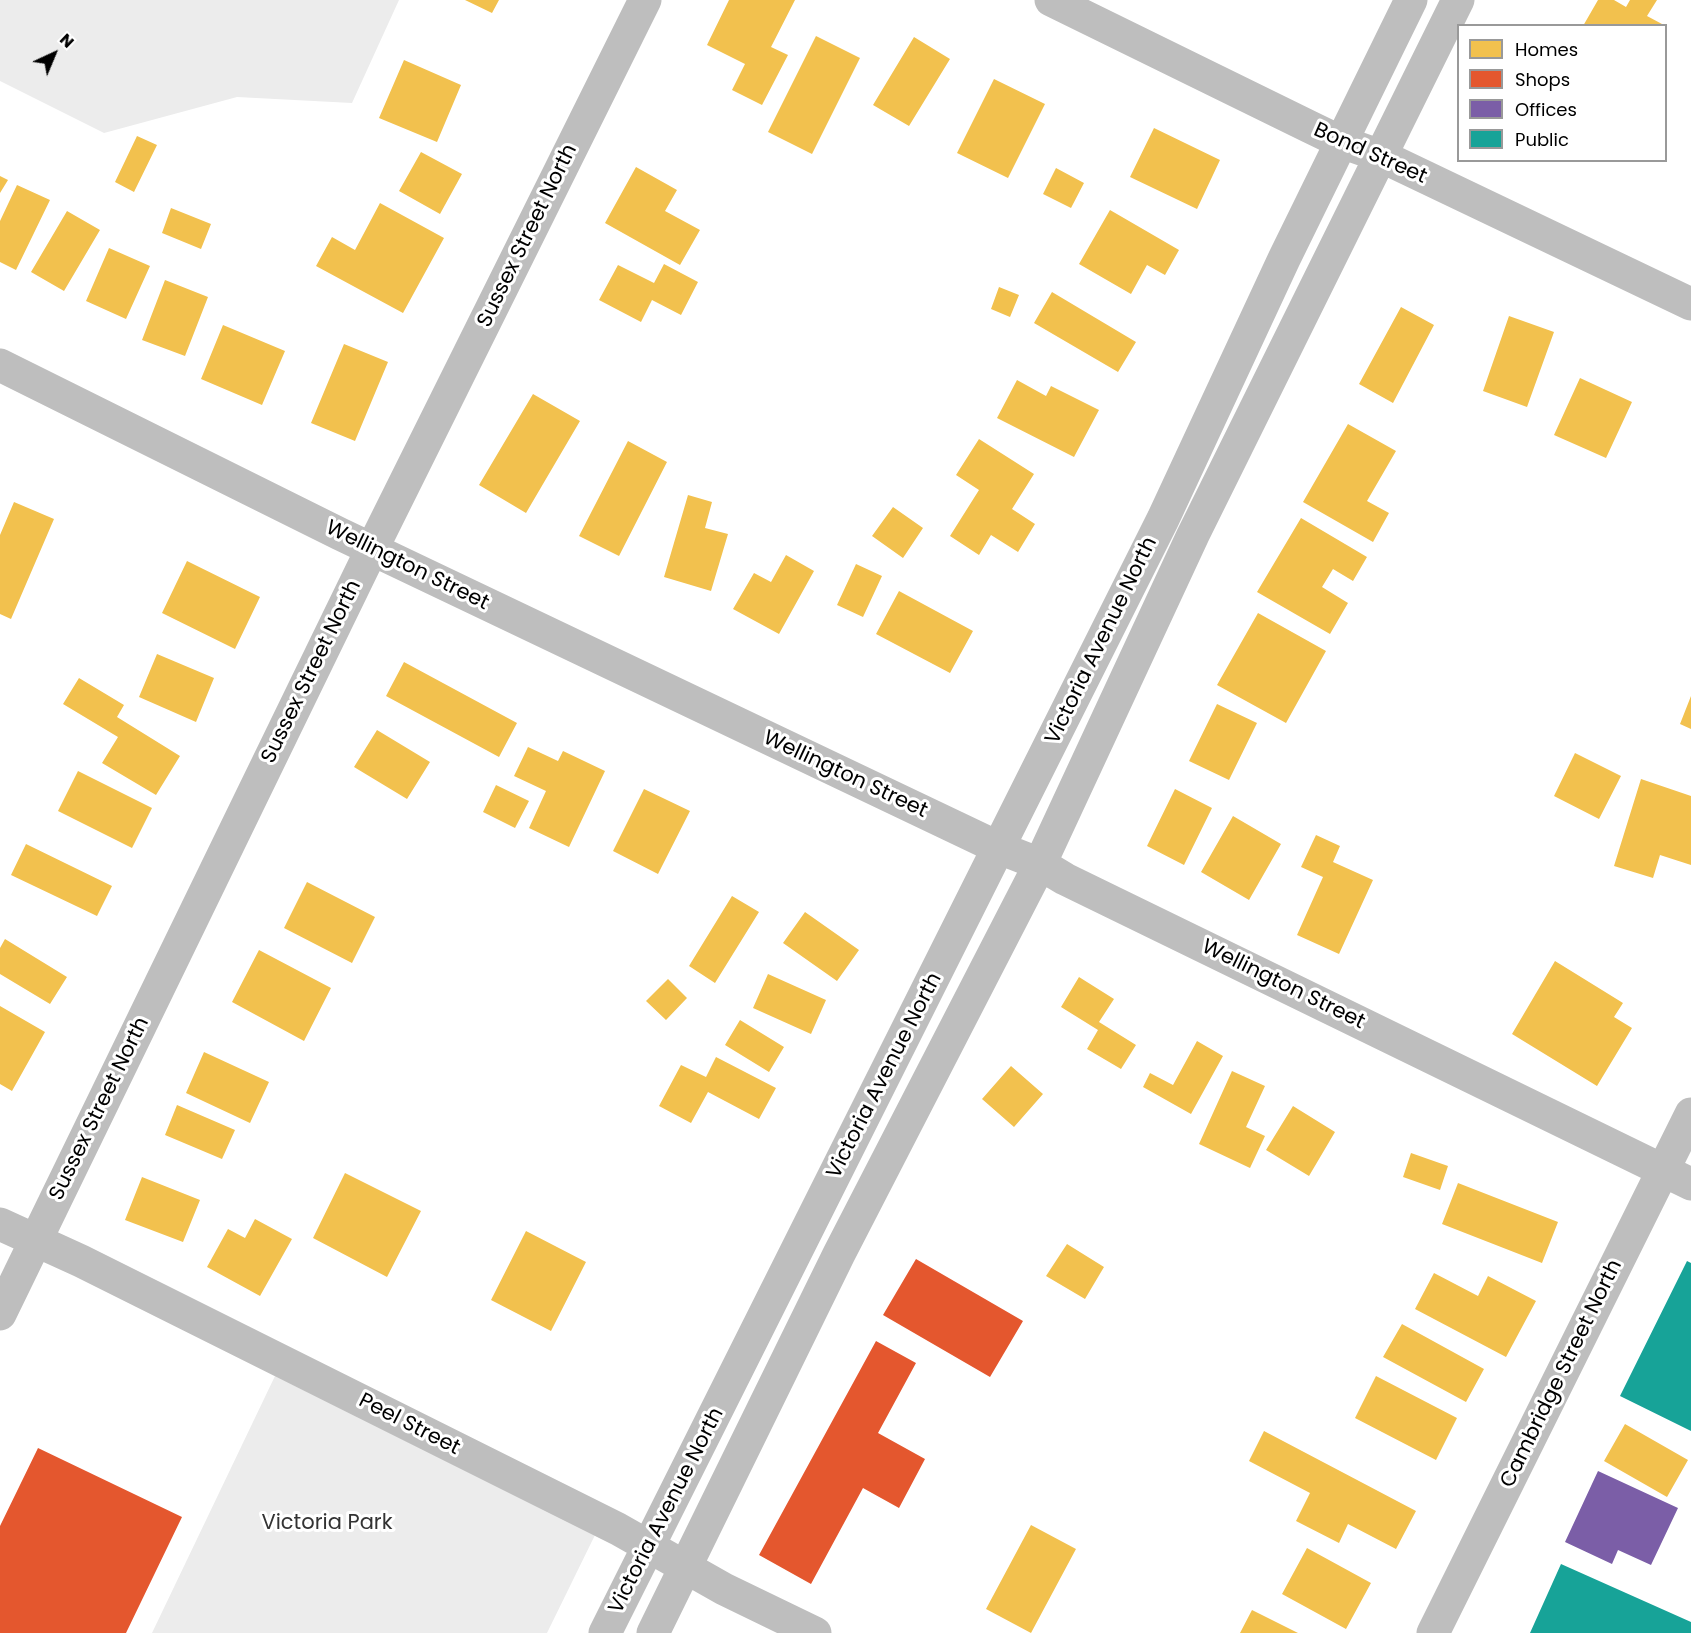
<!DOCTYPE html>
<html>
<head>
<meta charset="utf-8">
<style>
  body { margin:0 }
  #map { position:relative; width:1691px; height:1633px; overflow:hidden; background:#fff; font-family:Poppins,sans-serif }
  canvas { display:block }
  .legend { position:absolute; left:1457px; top:24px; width:210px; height:138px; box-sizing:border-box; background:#fff; border:2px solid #999; margin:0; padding:8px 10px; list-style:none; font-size:18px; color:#000 }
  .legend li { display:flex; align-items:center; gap:12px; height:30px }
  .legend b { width:30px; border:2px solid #999 }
  .north { position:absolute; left:24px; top:24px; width:60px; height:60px; -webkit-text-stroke:4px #fff; paint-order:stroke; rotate:44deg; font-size:16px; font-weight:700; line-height:24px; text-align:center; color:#000 }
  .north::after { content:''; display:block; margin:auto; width:21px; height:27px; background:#000; clip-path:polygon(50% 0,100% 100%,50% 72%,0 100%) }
</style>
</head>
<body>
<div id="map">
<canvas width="1691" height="1633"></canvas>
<ul class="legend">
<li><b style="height:16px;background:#f2c14e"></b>Homes</li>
<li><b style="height:16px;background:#e4572e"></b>Shops</li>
<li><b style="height:16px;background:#7b5ea7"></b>Offices</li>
<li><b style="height:16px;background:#17a398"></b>Public</li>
</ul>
<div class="north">N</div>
</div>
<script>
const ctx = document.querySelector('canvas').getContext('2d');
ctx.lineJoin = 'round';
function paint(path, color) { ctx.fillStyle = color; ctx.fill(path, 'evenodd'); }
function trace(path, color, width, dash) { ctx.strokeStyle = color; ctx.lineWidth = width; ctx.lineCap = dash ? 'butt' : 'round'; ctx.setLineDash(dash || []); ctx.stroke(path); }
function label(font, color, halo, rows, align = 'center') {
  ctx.font = font + ' Poppins,sans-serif'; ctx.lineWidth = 6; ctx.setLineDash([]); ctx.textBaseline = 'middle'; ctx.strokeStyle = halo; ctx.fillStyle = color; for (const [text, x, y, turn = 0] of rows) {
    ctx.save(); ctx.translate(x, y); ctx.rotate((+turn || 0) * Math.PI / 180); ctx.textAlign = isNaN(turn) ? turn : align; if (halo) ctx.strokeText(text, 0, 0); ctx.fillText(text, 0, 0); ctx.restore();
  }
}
const green = new Path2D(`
  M0 0H399L352 103 237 97 104 133 0 81Z
  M275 1376 596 1533 547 1633H152Z`);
const homes = new Path2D(`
  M465 0H499L492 13Z
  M729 0H795L771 47 788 55 762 105 732 90 745 64 707 45Z
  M1598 0H1614L1626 7 1630 0H1657L1647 16 1662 24 1661 26H1583Z
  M816 36 860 58 812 154 768 132Z
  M914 37 950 59 909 126 873 105Z
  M404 60 461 85 437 142 379 118Z
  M994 79 1045 104 1008 178 957 153Z
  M1154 128 1220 160 1197 209 1130 177Z
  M137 136 157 145 134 192 115 182Z
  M421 152 462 174 440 214 399 191Z
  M636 167 677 190 665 211 700 230 680 265 605 223Z
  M1056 168 1084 183 1071 208 1043 194Z
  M0 176 8 180 0 193Z
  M17 185 50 200 16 270 0 262V221Z
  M380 203 444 238 403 313 316 266 332 237 355 250Z
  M171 208 211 224 201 249 162 233Z
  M1110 210 1179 250 1165 275 1147 265 1131 294 1079 264Z
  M67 211 100 230 64 291 31 272Z
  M109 248 150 266 126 319 86 301Z
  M664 264 698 282 681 315 652 300 641 322 599 300 618 265 654 283Z
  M165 280 208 297 185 356 142 340Z
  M999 287 1019 295 1010 317 991 309Z
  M1052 292 1136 342 1118 372 1034 323Z
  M1401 307 1434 325 1393 403 1359 384Z
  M1509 316 1554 332 1527 407 1483 391Z
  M223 325 285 351 262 405 201 379Z
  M344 344 388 362 355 441 311 423Z
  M1580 378 1632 402 1606 458 1554 435Z
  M1017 380 1046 396 1051 386 1099 410 1074 457 997 418Z
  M533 394 580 421 526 513 479 485Z
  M1348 424 1396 451 1367 501 1389 513 1373 542 1303 502Z
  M979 439 1034 474 1012 509 1035 524 1018 552 991 535 979 555 950 536 979 490 956 475Z
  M628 441 667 462 619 556 579 536Z
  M688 495 712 502 705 528 728 534 711 591 664 577Z
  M14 502 54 519 11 619 0 614V535Z
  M893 507 923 528 903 558 872 536Z
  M1301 518 1367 557 1353 581 1333 569 1322 587 1348 603 1330 634 1257 592Z
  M786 555 814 571 779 634 733 609 754 573 771 582Z
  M187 561 260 597 235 649 162 613Z
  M856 564 882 576 863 617 837 605Z
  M899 591 973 631 950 673 876 634Z
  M1258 613 1326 651 1286 723 1217 685Z
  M157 654 214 678 196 722 139 697Z
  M404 662 517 723 499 757 386 696Z
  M79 678 124 705 117 717 180 756 156 795 102 763 118 737 63 704Z
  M1691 696V729L1680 724Z
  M1217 704 1257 723 1229 780 1189 761Z
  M377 730 430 762 407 799 354 767Z
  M528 747 558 761 563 751 605 771 569 847 529 828 546 791 514 776Z
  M1575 753 1621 776 1599 819 1554 796Z
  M78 771 152 808 132 848 58 811Z
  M1641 779 1691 796V865L1660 855 1653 878 1614 866Z
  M496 785 529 801 515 828 483 812Z
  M644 789 690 811 658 874 613 851Z
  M1175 789 1212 808 1184 865 1147 846Z
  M1233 816 1281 844 1249 900 1201 872Z
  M1316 835 1340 846 1333 862 1373 880 1339 954 1297 935 1323 877 1301 867Z
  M26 844 112 886 97 916 11 875Z
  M307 882 375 917 352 963 284 928Z
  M732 896 759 912 715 983 689 966Z
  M805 912 859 950 837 981 783 943Z
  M5 939 67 977 50 1004 0 974V948Z
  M259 950 331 988 304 1041 232 1002Z
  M1555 961 1623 1003 1614 1017 1632 1028 1597 1086 1512 1034Z
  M768 974 826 1000 811 1034 753 1008Z
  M1079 977 1114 999 1099 1022 1136 1045 1121 1069 1087 1049 1098 1030 1061 1007Z
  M668 979 687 998 666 1020 646 1001Z
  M0 1006 45 1032 12 1091 0 1084Z
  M740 1020 784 1047 769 1072 725 1045Z
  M1197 1041 1223 1056 1191 1114 1143 1087 1150 1073 1173 1085Z
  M204 1052 269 1082 250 1123 186 1093Z
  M716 1057 776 1088 759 1119 708 1092 691 1123 659 1106 681 1065 706 1077Z
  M1011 1066 1043 1094 1014 1127 982 1099Z
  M1232 1071 1265 1086 1246 1127 1265 1136 1250 1168 1199 1144Z
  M177 1105 235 1130 222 1159 165 1135Z
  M1293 1106 1335 1132 1309 1176 1266 1150Z
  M1411 1153 1448 1166 1440 1190 1403 1177Z
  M345 1173 421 1211 387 1277 313 1238Z
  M142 1177 200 1200 183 1242 125 1220Z
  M1458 1183 1558 1222 1542 1263 1442 1224Z
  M255 1219 292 1239 260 1296 207 1267 228 1229 245 1238Z
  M526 1231 586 1262 551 1331 491 1300Z
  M1067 1244 1104 1267 1085 1299 1046 1276Z
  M1434 1273 1478 1296 1488 1276 1536 1301 1506 1357 1415 1309Z
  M1402 1324 1484 1369 1466 1402 1383 1357Z
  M1376 1376 1457 1418 1436 1460 1355 1418Z
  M1625 1424 1688 1460 1667 1497 1604 1461Z
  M1264 1431 1416 1511 1396 1549 1348 1524 1339 1543 1296 1521 1310 1493 1249 1461Z
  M1031 1525 1076 1549 1031 1633 986 1609Z
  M1307 1548 1371 1583 1346 1629 1282 1594Z
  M1252 1610 1298 1633H1240Z`);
const shops = new Path2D(`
  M916 1259 1023 1321 990 1377 883 1315Z
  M876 1341 916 1363 878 1433 925 1459 899 1508 863 1488 811 1584 759 1555Z
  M38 1448 182 1517 126 1633H0V1526Z`);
const offices = new Path2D(`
  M1598 1471 1678 1508 1651 1565 1618 1550 1612 1564 1565 1542Z`);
const public = new Path2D(`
  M1687 1261 1691 1263V1431L1620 1396Z
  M1561 1564 1691 1622V1633H1530Z`);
const minor = new Path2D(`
  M1051 0 1310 127 1341 142 1381 156 1691 304
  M0 365 340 534 999 848 1040 864 1065 879 1691 1184
  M0 1224 81 1261 618 1529 724 1589 815 1633
  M0 1314 372 549 645 0
  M605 1633 1163 519 1284 259 1411 0
  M653 1633 839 1254 1040 864 1193 535 1458 0
  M1433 1633 1691 1114`);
const streetNames = [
  ["Bond Street",1370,154,24],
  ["Sussex Street North",528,236,-64],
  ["Wellington Street",407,566,26],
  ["Victoria Avenue North",1102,641,-64],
  ["Sussex Street North",312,672,-64],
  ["Wellington Street",845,775,25],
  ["Wellington Street",1283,985,26],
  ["Victoria Avenue North",885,1076,-63],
  ["Sussex Street North",100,1109,-64],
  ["Cambridge Street North",1562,1374,-64],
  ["Peel Street",409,1425,27],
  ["Victoria Avenue North",667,1511,-63]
];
const parkNames = [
  ["Victoria Park",327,1524]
];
paint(green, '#ececec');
paint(homes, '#f2c14e');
paint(shops, '#e4572e');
paint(offices, '#7b5ea7');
paint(public, '#17a398');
trace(minor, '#bebebe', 33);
label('21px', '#000', '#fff', streetNames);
label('21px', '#333', '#fff', parkNames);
</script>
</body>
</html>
